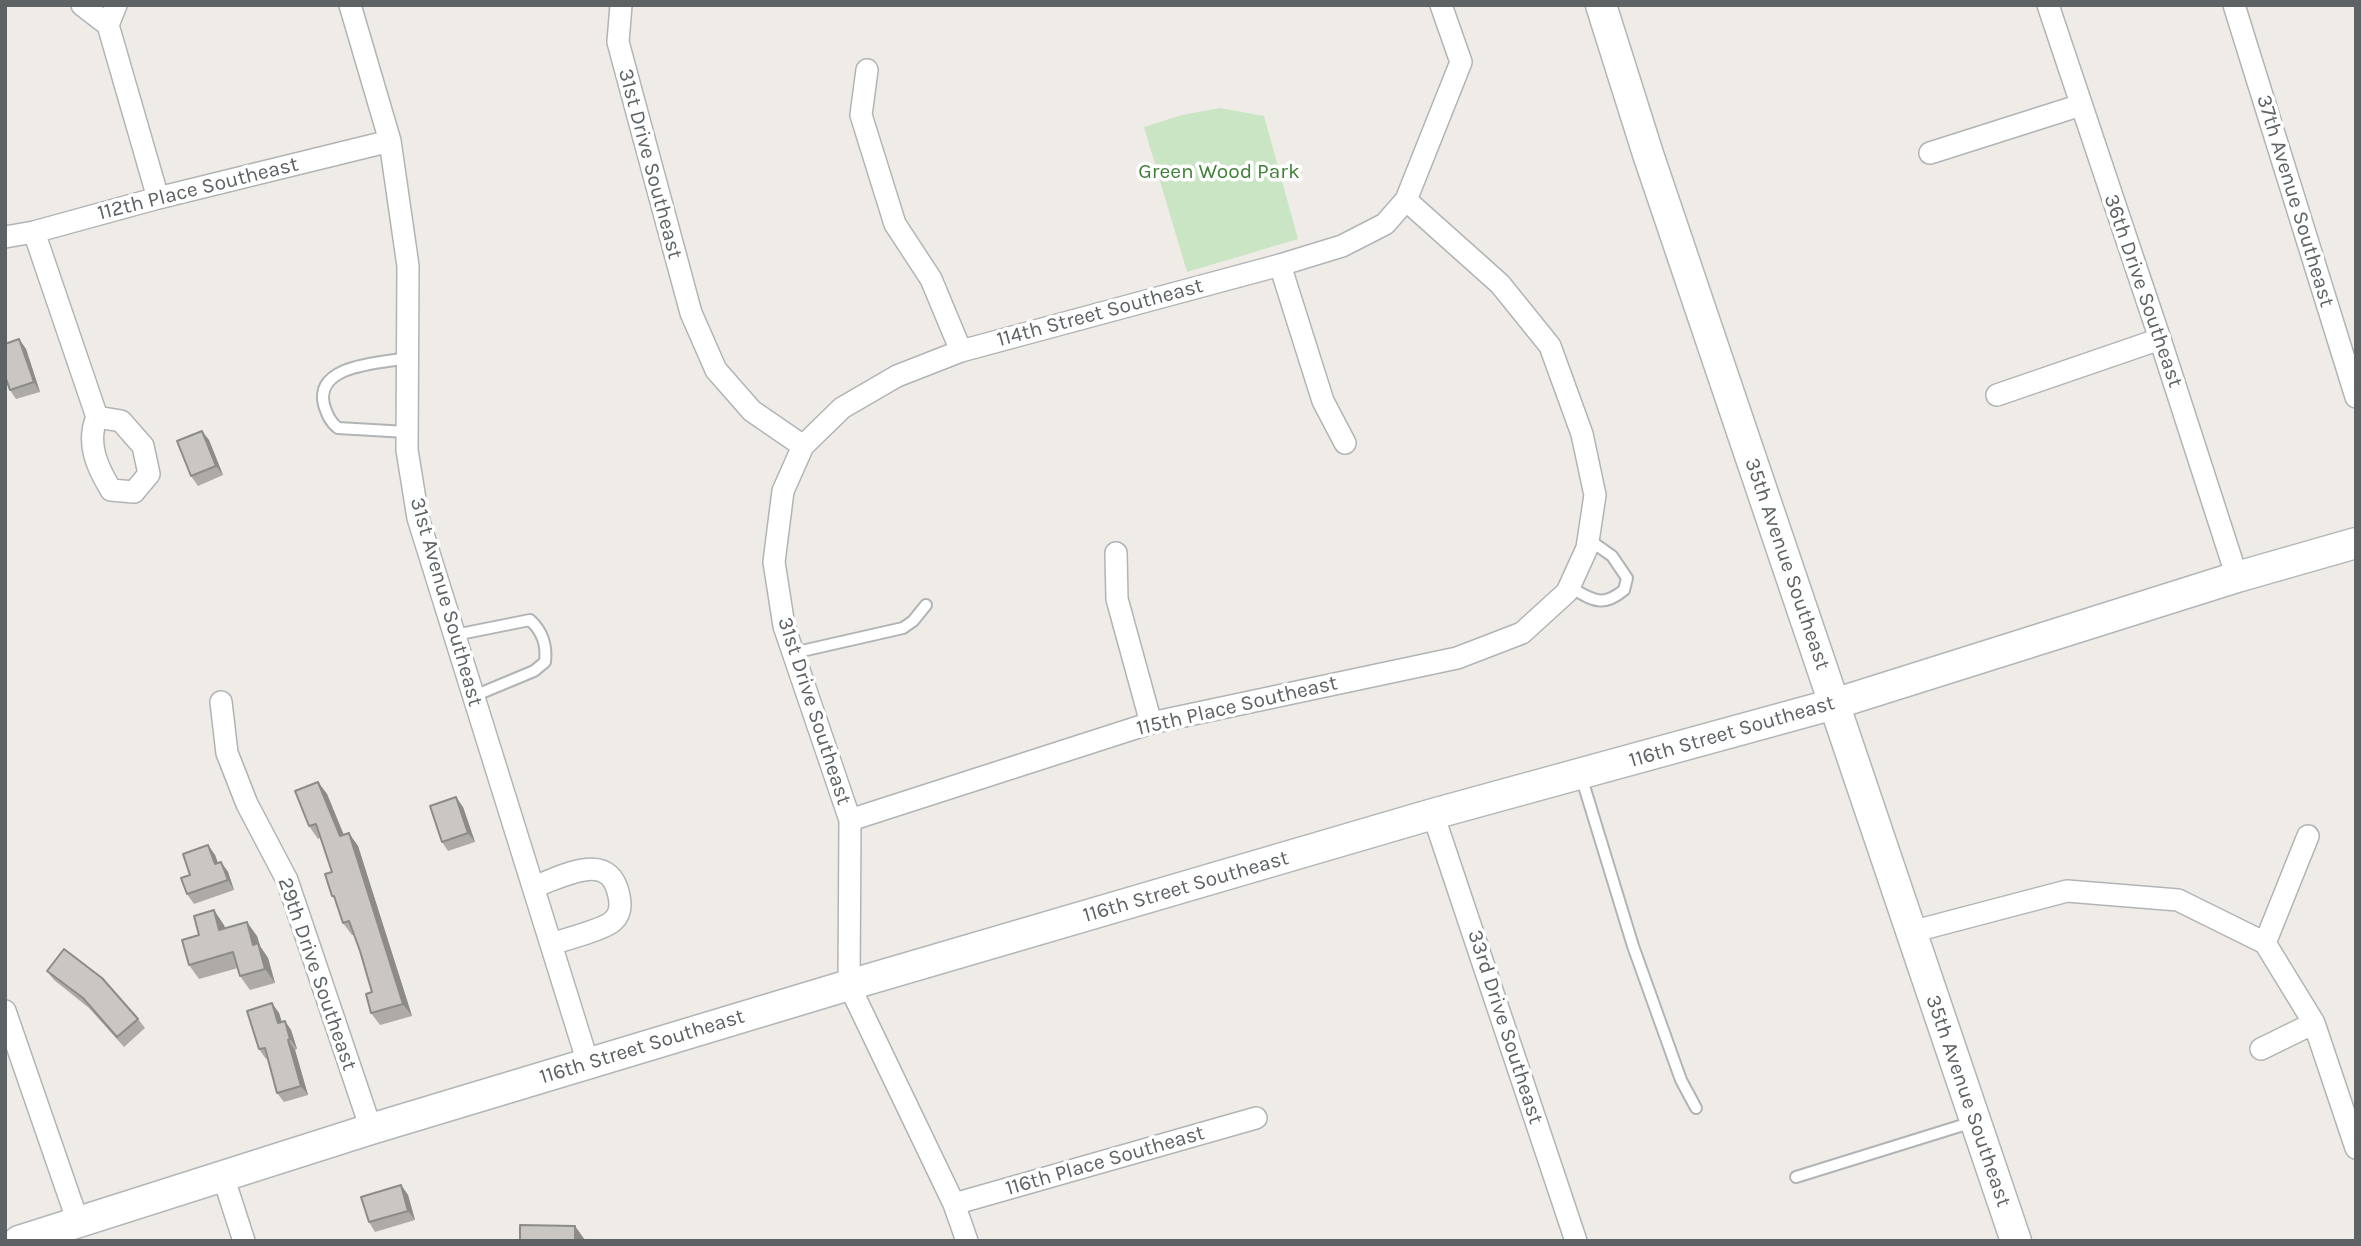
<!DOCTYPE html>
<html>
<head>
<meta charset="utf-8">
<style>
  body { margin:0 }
  #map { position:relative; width:2361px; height:1246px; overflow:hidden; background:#efebe6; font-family:Karla,sans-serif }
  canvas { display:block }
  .frame { position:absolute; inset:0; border:7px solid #5d6265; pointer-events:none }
</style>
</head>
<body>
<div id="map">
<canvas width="2361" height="1246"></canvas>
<div class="frame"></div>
</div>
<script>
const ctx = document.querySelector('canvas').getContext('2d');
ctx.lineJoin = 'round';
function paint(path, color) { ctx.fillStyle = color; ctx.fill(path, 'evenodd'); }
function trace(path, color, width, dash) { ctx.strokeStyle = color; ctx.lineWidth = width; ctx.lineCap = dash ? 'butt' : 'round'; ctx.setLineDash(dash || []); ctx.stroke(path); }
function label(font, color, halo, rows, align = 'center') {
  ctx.font = font + ' Karla,sans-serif'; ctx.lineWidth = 7; ctx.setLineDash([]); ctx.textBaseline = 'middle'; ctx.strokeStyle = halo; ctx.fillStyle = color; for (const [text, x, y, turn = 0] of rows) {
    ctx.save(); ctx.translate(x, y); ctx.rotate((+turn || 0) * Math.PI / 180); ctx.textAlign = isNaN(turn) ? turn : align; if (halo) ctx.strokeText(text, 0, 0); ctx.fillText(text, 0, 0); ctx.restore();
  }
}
const green = new Path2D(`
  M1220 108 1264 116 1298 239 1187 272 1144 127 1182 115Z`);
const lane = new Path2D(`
  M407 432 338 428C330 422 327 414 324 405 314 364 381 363 408 358
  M1569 587C1592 599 1601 609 1624 590L1627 578 1612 556 1588 539
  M455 635 530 620C543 632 547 645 545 662L534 671 474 696
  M793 653 903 628 913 621 926 605
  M1581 776 1633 946 1681 1080 1696 1108
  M1796 1177 1973 1122`);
const street = new Path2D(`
  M82 5 108 25
  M116 5 108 25 158 198
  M350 5 390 141 408 266 407 450 418 518 588 1063
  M621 5 618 42 691 313 716 370 752 411 803 446
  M2048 5 2160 339 2237 577
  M2234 5 2356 397
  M867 70 861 115 895 224 931 279 961 351
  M1930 153 2081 105
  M34 232 97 417C86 443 97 467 111 490L134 492 149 474 143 446 121 421 97 417
  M5 237 34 232 158 198 390 141
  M1280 265 1323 401 1345 443
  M1997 395 2160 339
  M1116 553 1117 599 1151 723
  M221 702 227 753 247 804 287 880 371 1129
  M1433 814 1576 1241
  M850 820 1151 723 1457 658 1522 633 1567 592 1587 548 1595 495 1582 434 1550 346 1500 284 1406 200
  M533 887C563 877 610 848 619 896 621 905 621 914 613 921 605 929 564 940 551 944
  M1911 932 2067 891 2178 900 2265 943 2314 1023 2356 1148
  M2265 943 2308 836
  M5 1011 78 1222
  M2261 1049 2314 1023
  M223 1176 244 1241
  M954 1204 1256 1118
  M967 1241 954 1204 849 985 850 820 784 626 774 562 783 491 803 446 842 408 897 376 961 351 1280 265 1342 246 1385 224 1406 200 1461 62 1441 5`);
const secondary = new Path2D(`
  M1601 5 1648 154 2016 1241
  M19 1241 371 1129 849 985 1433 814 1834 704 2237 577 2356 543`);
const wall = new Path2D(`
  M19 339 26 349 40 392 16 399 10 390Z
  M209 440 223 475 198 486 191 476Z
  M318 782 327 794 344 835 358 846 412 1016 380 1025 371 1013 372 992 360 951 354 935H352L343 923 337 902 332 896V872L320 838 318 839 309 826Z
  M463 807 475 842 448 851 442 842Z
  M208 845 215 855 218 863 221 862 228 872 234 890 194 904 187 894 190 875Z
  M224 925 225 928 257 936 260 946 268 958 275 983 250 990 240 976 238 968 199 979 189 965 199 935Z
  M47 971 138 1019 145 1028 124 1047 89 1008 54 980Z
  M279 1013 282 1022 285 1021 291 1030 297 1049 295 1050 308 1095 284 1102 277 1093 268 1058 266 1059 259 1049Z
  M401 1185 408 1195 415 1220 375 1232 369 1222Z`);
const shadedWall = new Path2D(`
  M19 339 26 349 40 392 34 382Z
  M202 431 209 440 223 475 216 466Z
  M318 782 327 794 349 848 340 836Z
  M456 797 463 807 475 842 468 833Z
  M349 833 358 846 412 1016 403 1004Z
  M208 845 215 855 222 874 215 864Z
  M221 862 228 872 234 890 228 880Z
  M214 910 224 925 229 944 219 930Z
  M247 922 257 936 260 946 268 958 275 983 265 969 253 945Z
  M272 1003 279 1013 285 1033 278 1023Z
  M285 1021 291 1030 297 1049 290 1039Z
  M288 1040 295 1050 308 1095 301 1086Z
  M401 1185 408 1195 415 1220 408 1211Z
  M575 1226 585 1240V1241H575Z`);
const building = new Path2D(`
  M19 339 34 382 10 390 5 376V344Z
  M202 431 216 466 191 476 177 441Z
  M318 782 340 836 349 833 403 1004 371 1013 366 994 372 992 360 951 349 921 343 923 334 896H332L325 874 332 872 316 824 309 826 295 791Z
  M456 797 468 833 442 842 430 806Z
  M208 845 215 864 221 862 228 880 187 894 181 878 190 875 183 854Z
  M214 910 219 930 247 922 253 945 258 943 265 969 240 976 233 952 189 965 182 940 199 935 194 916Z
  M64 949 102 978 138 1019 117 1037 83 998 47 971Z
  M272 1003 278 1023 285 1021 290 1039 288 1040 301 1086 277 1093 265 1048 259 1049 247 1011Z
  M401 1185 408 1211 369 1222 361 1197Z
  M520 1225 575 1226V1241H520Z`);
const streetNames = [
  ["31st Drive Southeast",650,164,75],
  ["112th Place Southeast",198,189,-14],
  ["37th Avenue Southeast",2295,201,73],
  ["36th Drive Southeast",2143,291,71],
  ["114th Street Southeast",1100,313,-15],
  ["35th Avenue Southeast",1787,564,71],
  ["31st Avenue Southeast",446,602,74],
  ["115th Place Southeast",1237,706,-13],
  ["31st Drive Southeast",814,711,72],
  ["116th Street Southeast",1732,732,-16],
  ["116th Street Southeast",1186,887,-16],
  ["29th Drive Southeast",317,974,71],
  ["33rd Drive Southeast",1505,1027,72],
  ["116th Street Southeast",642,1047,-17],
  ["35th Avenue Southeast",1968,1101,71],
  ["116th Place Southeast",1105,1161,-16]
];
const parkNames = [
  ["Green Wood Park",1219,172]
];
paint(green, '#c9e5c4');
trace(lane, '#b1b4b7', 14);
trace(street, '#b1b4b7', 24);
trace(secondary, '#b2b6b9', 33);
trace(lane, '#fff', 10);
trace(street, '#fff', 21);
trace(secondary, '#fff', 30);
paint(wall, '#aeaaa7');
paint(shadedWall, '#8d8b88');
paint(building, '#cac6c2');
trace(building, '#8d8b88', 2);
label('21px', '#5d6265', '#fff', streetNames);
label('21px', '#418039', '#fff', parkNames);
</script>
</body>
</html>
